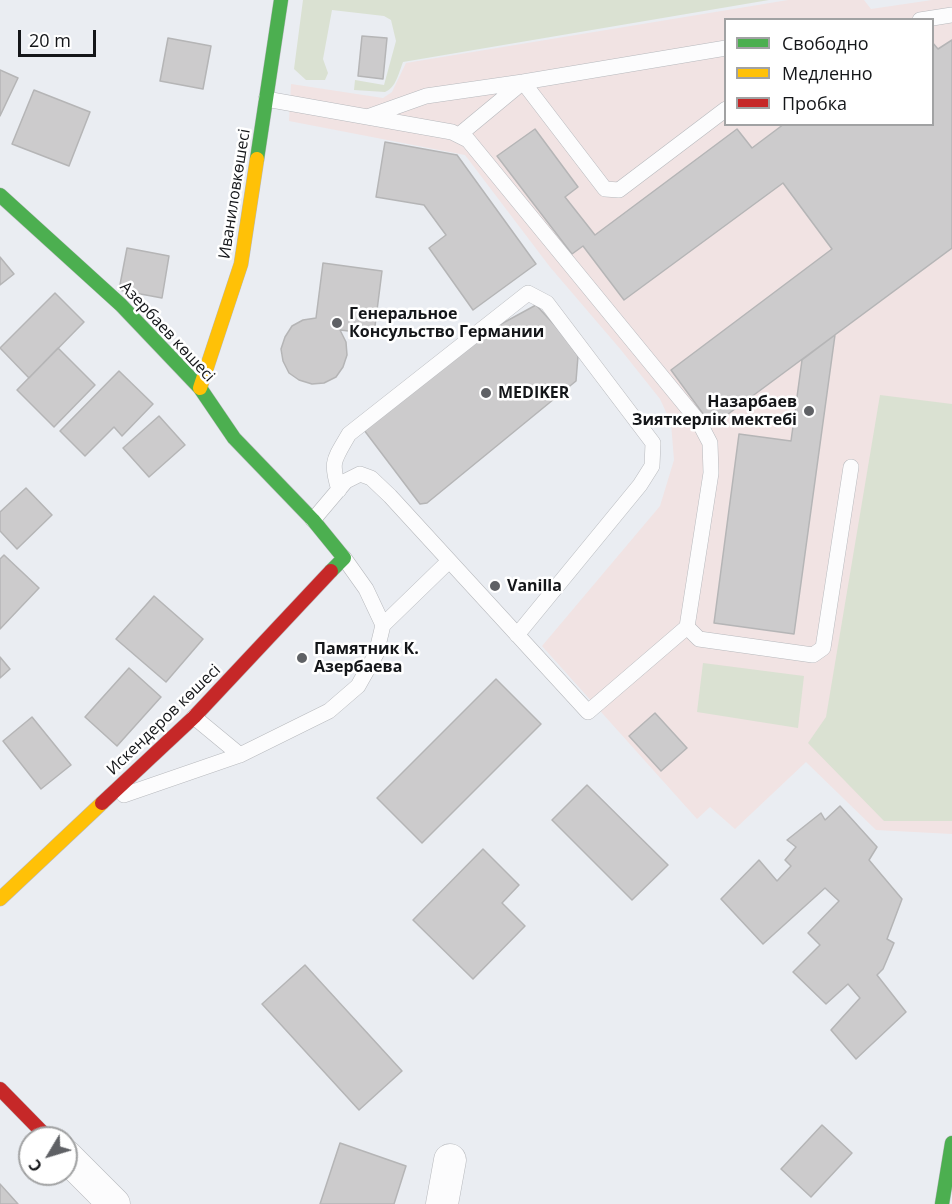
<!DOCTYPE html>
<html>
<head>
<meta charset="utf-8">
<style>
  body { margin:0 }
  #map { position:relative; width:952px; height:1204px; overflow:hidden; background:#eaedf2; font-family:"Open Sans",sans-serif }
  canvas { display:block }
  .legend { position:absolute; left:724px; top:18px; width:210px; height:108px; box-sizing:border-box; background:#fff; border:2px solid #a1a2a3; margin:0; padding:8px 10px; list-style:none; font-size:18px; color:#141619 }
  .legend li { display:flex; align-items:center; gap:12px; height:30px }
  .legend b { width:30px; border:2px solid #a1a2a3 }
  .north { position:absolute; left:18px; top:1126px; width:60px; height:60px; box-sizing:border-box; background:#fff; border:2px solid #a1a2a3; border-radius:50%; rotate:232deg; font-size:16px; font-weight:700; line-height:24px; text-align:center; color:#141619 }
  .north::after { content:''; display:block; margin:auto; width:21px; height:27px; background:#5f6165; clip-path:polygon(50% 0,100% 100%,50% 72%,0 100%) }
  .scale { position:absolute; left:18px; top:30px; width:78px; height:27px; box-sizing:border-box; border:3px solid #141619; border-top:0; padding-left:8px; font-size:18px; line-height:21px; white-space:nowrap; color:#141619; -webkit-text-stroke:4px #fff; paint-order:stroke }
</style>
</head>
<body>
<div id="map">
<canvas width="952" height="1204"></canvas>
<ul class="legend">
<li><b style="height:8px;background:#4caf50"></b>Свободно</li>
<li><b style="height:8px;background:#ffc107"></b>Медленно</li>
<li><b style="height:8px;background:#c62828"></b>Пробка</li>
</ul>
<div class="north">С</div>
<div class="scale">20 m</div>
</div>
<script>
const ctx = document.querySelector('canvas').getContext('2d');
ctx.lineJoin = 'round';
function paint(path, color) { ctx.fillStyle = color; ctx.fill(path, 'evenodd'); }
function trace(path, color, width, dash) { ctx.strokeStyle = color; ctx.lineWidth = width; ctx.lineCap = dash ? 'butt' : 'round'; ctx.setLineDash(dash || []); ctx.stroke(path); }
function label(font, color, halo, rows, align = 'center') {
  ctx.font = font + ' "Open Sans",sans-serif'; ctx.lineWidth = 5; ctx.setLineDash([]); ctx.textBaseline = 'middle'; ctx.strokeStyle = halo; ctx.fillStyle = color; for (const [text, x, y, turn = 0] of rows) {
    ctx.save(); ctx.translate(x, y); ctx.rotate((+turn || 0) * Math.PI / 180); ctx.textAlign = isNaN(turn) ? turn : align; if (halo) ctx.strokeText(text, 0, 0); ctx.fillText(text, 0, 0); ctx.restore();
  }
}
const education = new Path2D(`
  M788 0H864L871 9 932 0H952V834L876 830 806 762 735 829 710 807 697 819 542 646 660 506 674 460 671 423 660 399 621 350 550 267 465 155 289 121 291 84 383 98 392 92 406 63ZM726 20H932V124H726Z`);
const green = new Path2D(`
  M303 0H769L403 62C399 72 396 88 385 92L354 90 355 80 384 85 396 41 391 20 384 16 332 10 323 59 328 73 325 80H306L294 69Z
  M880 395 952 404V821H884L808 743 826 717Z
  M703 663 804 676 798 728 697 712Z`);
const building = new Path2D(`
  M362 36 387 38 383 79 358 76Z
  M168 38 211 46 203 89 160 81Z
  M952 40V248L712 426 671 370 832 249 783 183 624 300 583 246 572 254 497 156 535 129 578 187 565 197 595 235 737 129 752 148 784 124H932V42L938 49Z
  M0 70 18 78 0 116Z
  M34 90 90 112 69 166 12 144Z
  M385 142 457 155 536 264 473 310 429 248 446 235 424 205 376 197Z
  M127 248 169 256 162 298 119 290Z
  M0 257 14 274 0 285Z
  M323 263 382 271 374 334 340 330 346 342 347 355 343 367 336 377 324 383 312 384 299 380 289 373 283 361 281 349 285 337 292 326 303 320 316 318Z
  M55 293 84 322 29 378 0 348Z
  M536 305 562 333 578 356 576 381 427 503 420 504 364 430 481 335Z
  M835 335 794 634 714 623 739 434 791 441 802 360Z
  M58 348 95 385 54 427 17 390Z
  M119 371 153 404 122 436 114 427 85 456 60 431Z
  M159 416 185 445 149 477 123 448Z
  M26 488 52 515 17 549 0 531V512Z
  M4 555 39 588 0 629V559Z
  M154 596 203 639 166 682 116 639Z
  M0 657 10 669 0 678Z
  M129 668 161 697 117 746 85 717Z
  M496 679 541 724 422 843 377 798Z
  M655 713 687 748 661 771 629 736Z
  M32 717 71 765 41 789 3 741Z
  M587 785 668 865 632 900 552 820Z
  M840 806 877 847 869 860 902 899 887 939 894 943 883 969 877 975 906 1012 856 1059 831 1030 860 998 848 984 826 1004 793 972 820 945 808 933 839 901 825 888 763 944 721 899 759 860 777 881 791 866 785 860 796 847 787 840 821 813 825 820Z
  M483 849 519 885 502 903 525 926 473 979 413 920Z
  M305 965 402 1071 359 1110 262 1004Z
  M822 1125 852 1153 811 1197 781 1169Z
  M340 1143 406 1166 394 1204H320Z
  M0 1184 18 1204H0Z`);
const lane = new Path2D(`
  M920 20 952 15
  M266 99 452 132 468 140 699 422 710 443 711 473 687 627 699 639 813 655 823 648 851 467
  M367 117 426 96 523 82 726 48
  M459 135 523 82 605 189 619 190 726 109
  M339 490C330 461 334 460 349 434L528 293 547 303 653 443 652 466 640 485 517 635
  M313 520 346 481 360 474 371 478 390 496 588 712 687 627
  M383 625 449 561
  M194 717 240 755 329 711 358 686 376 654 383 625 366 589 344 558
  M124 795 240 755`);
const street = new Path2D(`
  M66 1156 114 1204
  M442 1204 450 1160`);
const fast = new Path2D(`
  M257 159 281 0
  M0 195 121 305 200 388 234 438 313 520 344 558 331 571
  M942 1204 952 1143`);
const slow = new Path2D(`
  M200 388 241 264 257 159
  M0 899 102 803`);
const jam = new Path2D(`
  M102 803 194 717 331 571
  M0 1089 48 1138`);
const markers = [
  [337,323,6,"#5f6165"],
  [486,393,6,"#5f6165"],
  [809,411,6,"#5f6165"],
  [495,586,6,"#5f6165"],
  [302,658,6,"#5f6165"]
];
const streetNames = [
  ["Иваниловкөшесі",235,194,-81],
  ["Азербаев көшесі",167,332,47],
  ["Искендеров көшесі",164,720,-44]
];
const poiNames = [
  ["Генеральное",349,314],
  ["Консульство Германии",349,332],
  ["MEDIKER",498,393],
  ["Назарбаев",797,402,"right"],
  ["Зияткерлік мектебі",797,420,"right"],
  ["Vanilla",507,586],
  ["Памятник К.",314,649],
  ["Азербаева",314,667]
];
paint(education, '#f1e3e3');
paint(green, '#dae1d2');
paint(building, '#cccbcc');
trace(building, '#b5b5b6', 1.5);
trace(lane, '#b7b9bd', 16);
trace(street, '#b7b9bd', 33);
trace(fast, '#b7b9bd', 15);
trace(slow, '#b7b9bd', 15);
trace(jam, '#b7b9bd', 15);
trace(lane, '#fcfcfd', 15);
trace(street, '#fcfcfd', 32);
trace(fast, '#4caf50', 14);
trace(slow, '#ffc107', 14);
trace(jam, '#c62828', 14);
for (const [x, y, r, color] of markers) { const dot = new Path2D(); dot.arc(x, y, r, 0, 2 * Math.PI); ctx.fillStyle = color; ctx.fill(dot); trace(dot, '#fff', 2); }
label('16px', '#141619', '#fff', streetNames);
label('bold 16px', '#141619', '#fff', poiNames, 'left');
</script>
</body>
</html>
